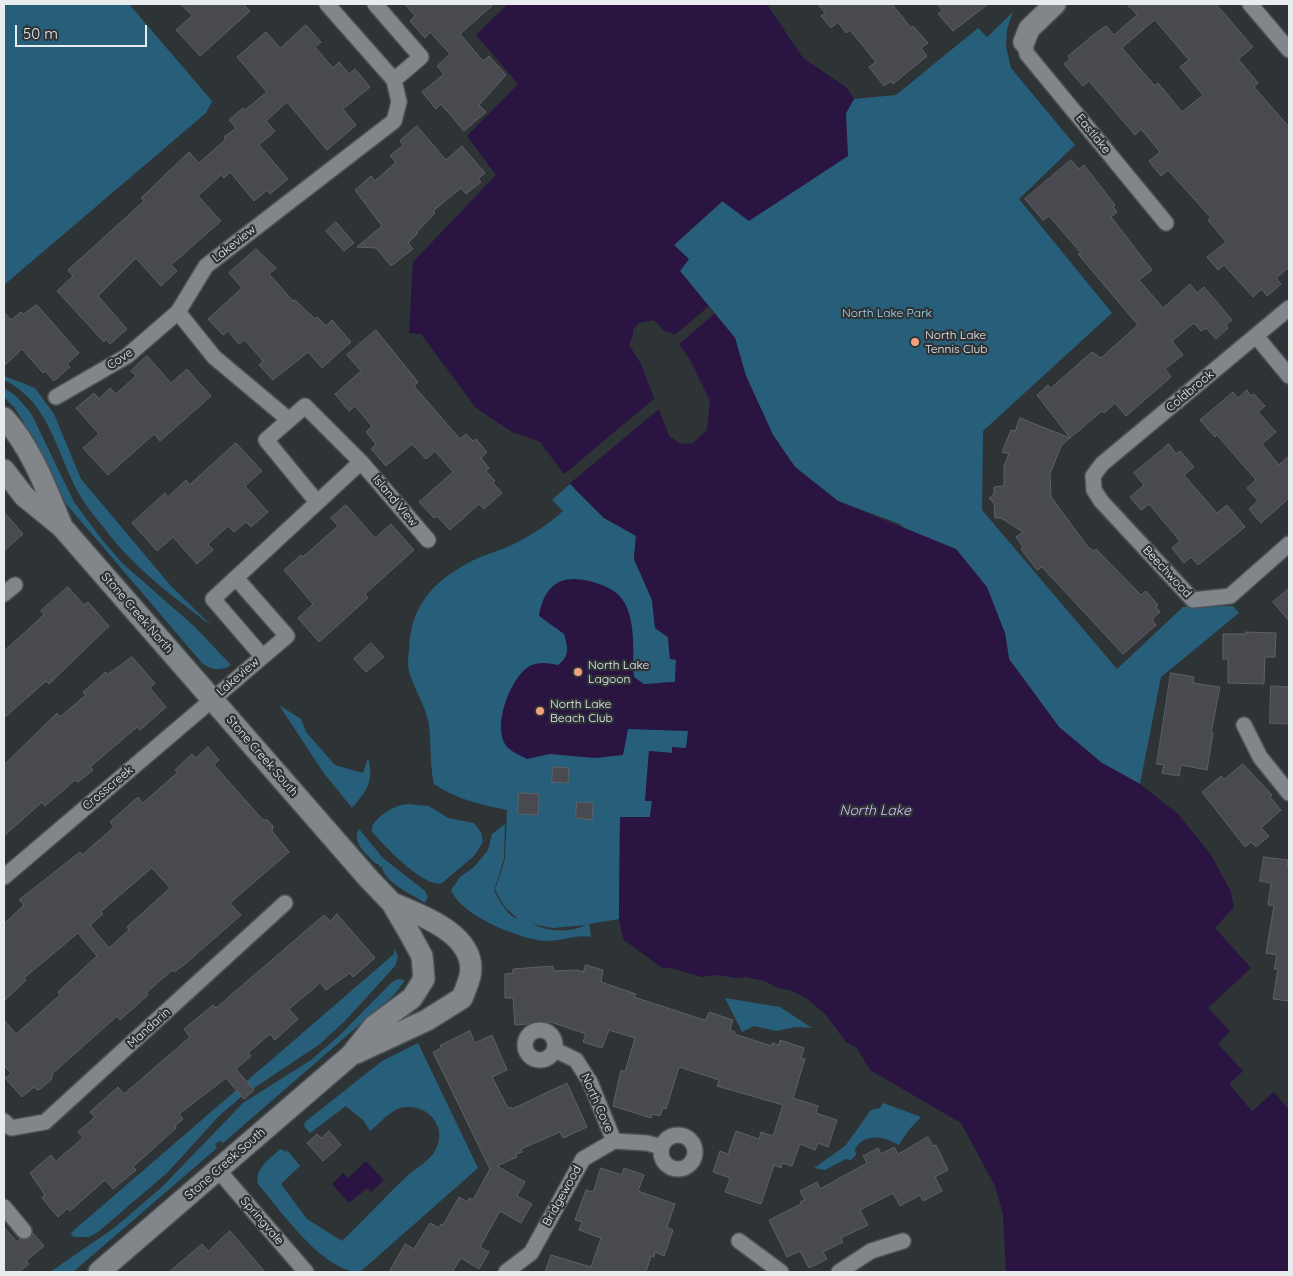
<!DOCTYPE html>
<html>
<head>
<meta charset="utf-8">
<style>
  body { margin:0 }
  #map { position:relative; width:1293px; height:1276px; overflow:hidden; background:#2e3336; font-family:Quicksand,sans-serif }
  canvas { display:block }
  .frame { position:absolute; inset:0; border:5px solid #e9ecee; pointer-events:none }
  .scale { position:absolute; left:15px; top:25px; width:132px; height:22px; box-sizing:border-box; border:2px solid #e9ecee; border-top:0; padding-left:6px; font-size:15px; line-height:18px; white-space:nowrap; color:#e9ecee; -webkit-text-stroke:4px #2e3336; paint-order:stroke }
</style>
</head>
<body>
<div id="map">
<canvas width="1293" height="1276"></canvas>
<div class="frame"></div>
<div class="scale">50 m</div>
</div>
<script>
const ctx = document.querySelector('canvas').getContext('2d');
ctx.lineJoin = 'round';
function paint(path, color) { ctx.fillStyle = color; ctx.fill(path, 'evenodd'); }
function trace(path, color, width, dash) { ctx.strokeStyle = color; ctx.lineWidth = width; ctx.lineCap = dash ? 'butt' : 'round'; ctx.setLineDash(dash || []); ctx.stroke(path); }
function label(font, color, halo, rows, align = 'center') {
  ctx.font = font + ' Quicksand,sans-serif'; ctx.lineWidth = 4.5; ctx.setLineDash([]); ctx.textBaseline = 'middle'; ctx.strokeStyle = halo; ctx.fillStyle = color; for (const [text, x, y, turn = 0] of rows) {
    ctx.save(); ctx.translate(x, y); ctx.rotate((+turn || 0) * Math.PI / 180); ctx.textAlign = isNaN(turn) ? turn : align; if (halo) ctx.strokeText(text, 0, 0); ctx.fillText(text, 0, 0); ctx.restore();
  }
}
const green = new Path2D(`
  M4 4H129L212 101 206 113 4 285Z
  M1013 12 1007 29 1006 47 1011 68 1075 145 1019 199 1112 313 983 431 982 510 1117 669 1183 607 1233 606 1239 613 1161 677 1140 784 1102 763 1059 727 1009 659 1005 633 900 524 838 501 795 467 773 435 746 376 735 338 680 271 674 245 723 201 846 113 854 99 896 95 978 28 987 37Z
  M4 376 35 388 54 414 81 479 171 586 212 626C173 597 134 568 105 529 95 517 85 505 78 492 56 452 49 401 4 380Z
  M4 388 16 396 31 413 74 502 100 537 122 563 194 626 231 665C220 672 212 670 202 663L62 499 23 421 14 407 4 397Z
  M570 484 604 518 636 535 634 559 652 600 655 628 668 637 670 659H676L675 682 658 683 654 729 688 731 687 748 672 753 649 751 645 801H652L650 818 620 817 619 919 589 924 591 937C575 934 560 942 544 941 518 938 461 916 451 890L460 877 474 867 488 850 492 834 505 824 504 858 494 891C500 900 507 916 518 919L505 907 495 890 505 859 507 810C481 805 456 799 434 784 429 762 432 740 428 720 424 704 416 692 411 677 407 669 408 659 409 651 410 607 432 582 470 562 483 555 498 551 512 545 530 536 548 525 563 511L552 500ZM532 924 553 928 586 925C569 933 549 932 532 924Z
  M279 705 301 719 306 732 335 765 363 773 368 758C375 780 366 792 352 808L323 772Z
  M407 804 429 806 448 818 474 823 481 832 483 842 474 856 442 883C423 888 384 845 372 832V826C380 814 393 806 407 804Z
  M359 829 383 858 425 891 428 897 425 903C413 895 384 882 382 867L378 866 379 864H376C367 854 351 843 359 829Z
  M394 948 398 957 395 966 345 1021 320 1044 242 1096 219 1116 168 1172 98 1232 89 1237H73L71 1233 80 1225 394 954Z
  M398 979 405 980 395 994 223 1143 220 1141 215 1144 217 1148 73 1272H50L114 1228 161 1188 243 1103 311 1060 340 1035 392 982Z
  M725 998 780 1007 812 1028 796 1027 776 1031 754 1026 742 1032Z
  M418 1043 478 1168 360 1272C323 1272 281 1211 258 1184 254 1169 270 1159 280 1149L286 1152 287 1150 300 1166 281 1184 307 1219 342 1241C364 1220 385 1197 407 1176 415 1169 427 1162 433 1154 451 1129 428 1101 400 1108 390 1111 379 1124 370 1131L364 1121 346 1106 310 1133 304 1126 305 1122 382 1061Z
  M883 1103 921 1117 908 1131 899 1145C884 1137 866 1132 855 1149L856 1155 851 1160 846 1159 825 1170 814 1168 845 1146 871 1110 880 1108Z`);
const water = new Path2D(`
  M508 4H767L803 58 846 87 854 99 846 113 848 156 749 221 722 201 674 245 689 259 680 271 735 338 746 376 773 435 795 467 838 501 956 549 987 587 1005 633 1009 659 1059 727 1102 763 1140 784 1178 814 1211 855 1231 892 1234 907 1215 928 1251 968 1208 1008 1230 1031 1218 1044 1243 1071 1229 1084 1252 1111 1274 1092 1289 1110V1272H1006L1003 1214 995 1186 961 1123 870 1070 857 1048 846 1042 826 1015 806 998 790 990 777 988 765 981 746 977 737 978 717 975 701 977 671 968H662L623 939 619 919 620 817H650L652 801H645L649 751 672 753V747L686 748 688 731 628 729 623 755 595 758 550 754 527 759C521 756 512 752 507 747 491 728 510 679 528 667 537 661 549 663 558 665 570 656 568 648 564 634L539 616C544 584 562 573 593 582 603 585 616 590 622 599 637 619 632 654 634 677L644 684 675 682 676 660 670 659 668 637 655 628 652 600 634 559 636 536 604 518 575 489 540 442 512 432 476 408 421 334 409 333 413 262 496 175 467 136 518 84 476 35ZM654 320 664 331 672 333 690 360 710 401 707 430 693 443 681 444 669 436 641 364 629 345 633 336V330L639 323Z
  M366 1161 384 1180 371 1192 367 1188 349 1203 332 1184 343 1173 348 1178Z`);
const pier = new Path2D(`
  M709 306 715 313 677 346 671 338Z
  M656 397 660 408 568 485 562 476Z`);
const building = new Path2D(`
  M181 4H243L250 11 200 56 176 30 192 16Z
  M405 4H494L460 34 483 61 489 56 506 75 479 105 486 112 464 131 441 104 436 109 422 92 444 74 437 66 450 54 430 32 425 38 410 21 415 16Z
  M818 4H892L911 28 913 26 928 43 921 48 927 56 893 84 891 81 884 86 869 67 876 62 850 30 846 33 838 22 831 28 821 16 825 13Z
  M937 4H988L953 31 938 14 942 10Z
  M1127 4H1216L1253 47 1238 59 1258 83 1254 87 1289 127V267L1276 278 1281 284 1267 296 1262 289 1253 297 1224 265 1218 270 1207 257 1226 242 1208 220 1211 218 1168 170 1161 176 1149 161 1160 152 1141 129 1135 135 1089 81 1083 86 1064 64 1070 59 1068 56 1097 32 1106 26 1114 35 1137 15ZM1155 20 1189 60 1180 67 1203 95 1182 112 1158 83 1155 86 1122 48Z
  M306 25 321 42 315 47 333 68 339 62 349 74 355 69 370 87 343 109 356 125 327 150 287 102 266 121 275 131 259 145 288 179 270 194 267 190 254 201 230 172 224 178 221 175 198 196 221 221 171 265 177 271 161 286 136 258 98 296 127 329 110 344 106 339 104 342 57 291 73 276 68 270 144 201 141 198 189 152 199 163 226 139 224 137 236 128 229 120 243 108 245 110 267 92 237 57 266 32 280 48Z
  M417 126 446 160 462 146 485 173 478 179 481 182 466 194 461 188 433 211 435 213 417 232 418 233 408 243 413 249 391 266 376 248 357 247 382 226 355 190 371 176 375 181 396 162 390 156 403 145 400 141Z
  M1071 160 1079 169 1084 165 1115 205 1113 207 1117 212 1111 217 1152 270 1139 280 1163 308 1190 284 1197 293 1204 287 1232 320 1226 325 1228 328 1216 339 1206 328 1201 331 1194 323 1172 341 1183 355 1165 369 1171 377 1126 416 1115 403 1104 413 1102 411 1070 438 1037 395 1048 385 1051 388 1092 352 1101 358 1138 325 1078 254 1081 253 1049 216 1043 220 1025 199Z
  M336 222 354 243 344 251 326 231Z
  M256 249 276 268 269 274 293 301 295 300 315 319 317 317 326 326 332 320 351 342 322 368 308 352 273 380 259 365 263 361 245 340 239 344 228 331 223 335 208 319 242 288 229 273Z
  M37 305 79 353 67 364 70 367 54 381 45 371 43 373 22 349 4 366V312L11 320 21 312 23 314Z
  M376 330 418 382 414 386 460 439 466 434 473 441 476 439 487 452 481 458 489 468 486 471 495 481 493 483 502 493 484 509 479 504 450 530 437 516 434 518 419 502 453 472 435 451 426 459 412 444 386 466 371 449 376 444 366 432 372 426 355 406 349 411 335 394 361 371 347 355Z
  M147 356 171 383 187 369 211 396 160 441 154 434 108 475 83 448 99 434 76 408 94 393 99 399 110 388 116 394 136 376 131 371Z
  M1247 390 1251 396 1254 394 1265 406 1258 412 1276 432 1262 444 1279 465 1289 456V498L1261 523 1249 509 1258 501 1247 488 1256 480 1217 435 1215 437 1200 420 1233 392 1238 398Z
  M1020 418 1070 438 1061 446 1050 474 1051 497 1088 547 1094 551 1096 549 1141 595 1146 591 1158 605 1156 607 1160 612 1152 619 1156 625 1123 654 1042 567 1037 570 1021 549 1023 547 1016 537 1023 532 1001 518H995L994 503 989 498 994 494V487L1004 486V466L1009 454 1002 452 1011 430 1015 431Z
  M236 443 262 471 245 486 268 512 251 527 246 522 234 532 228 526 208 544 213 550 197 564 173 537 157 551 132 523 165 493 168 497 186 480 189 485Z
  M1169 444 1176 454 1180 451 1194 467 1184 475 1217 513 1227 505 1245 527 1198 565 1191 557 1184 563 1172 548 1180 541 1149 504 1141 510 1130 497 1144 485 1134 473Z
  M346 505 375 538 391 524 414 550 365 594 368 598 319 642 298 618 313 604 284 570 301 555 303 557 338 526 331 518Z
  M4 512 23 534 4 551Z
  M68 587 84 605 88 602 109 626 49 684 46 681 4 718V651L44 615 41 611Z
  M1289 589V621L1273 602Z
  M1246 632 1276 633 1275 657H1265L1264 684 1228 683V659H1223V634H1246Z
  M371 643 384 657 366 672 354 659Z
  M132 657 155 683 150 688 166 707 140 730 137 727 90 767 93 770 78 782 75 780 45 806 42 802 4 836V765L57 713 60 717 86 695 83 692 106 672 108 674Z
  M1171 673 1194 677 1193 683 1220 687 1211 733H1213L1207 770 1181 765 1179 776 1162 773 1164 765 1157 764Z
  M1271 686 1289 687V724L1270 723Z
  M208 747 219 760 214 765 263 820H267L273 826 272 831 289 852 230 903 241 915 184 965 174 972 172 970 146 993 148 995 120 1020 117 1016 53 1073 51 1080 40 1089 37 1090 34 1087 22 1097 5 1078 11 1073 4 1066V1020L16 1034 60 995 58 992 97 956 78 933 24 978 26 980 4 1001V924L24 905 19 900 80 852 82 855 114 827 110 822 138 797 143 803 178 772 175 770 192 754 196 758ZM152 868 170 888 127 927 129 930 109 948 90 925 103 914 101 912Z
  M1243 764 1272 795 1270 797 1281 810 1261 828 1269 836 1256 847 1251 842 1245 847 1202 792 1221 776 1224 779Z
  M553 767 569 768 568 783 552 782Z
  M519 793 539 794 538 815 518 814Z
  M577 802 593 803 592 820 576 818Z
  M1264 857 1288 860 1287 867 1289 868V1001L1273 999 1278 969H1274L1277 955 1266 953 1274 906 1268 905 1271 883 1260 881Z
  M337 914 375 958 353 977 350 973 326 990 320 983 289 1009 298 1019 275 1040 270 1034 248 1053 251 1056 236 1069 254 1090 244 1099 226 1078 179 1114 183 1119 175 1126 176 1128 133 1167 136 1170 113 1189 105 1180 70 1211 68 1208 58 1217 42 1198 45 1195 30 1173 51 1155 56 1161 83 1138 78 1132 95 1117 90 1112 118 1087 124 1094 190 1037 184 1029 213 1005 216 1008 324 915 330 921Z
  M586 965 603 970 601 982 636 994 634 997 701 1019 706 1020 709 1012 733 1020 730 1030 735 1032 734 1034 772 1046V1043L779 1045 780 1040 804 1048 801 1058 805 1059 793 1098 818 1106 816 1113 837 1120 828 1147 818 1143 815 1150 800 1144 792 1166 782 1163 781 1168 774 1165 761 1204 725 1192 730 1178 713 1172 720 1151 728 1154 736 1131 759 1139 761 1132 773 1136 783 1105 717 1086 719 1080 679 1067 666 1109 663 1108 660 1116 652 1114 651 1118 613 1106 621 1070 625 1072 635 1038 609 1030 602 1048 583 1042 586 1034 551 1022 515 1025 513 998H505V974L513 973V969L553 966 554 971 577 970 583 972Z
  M470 1031 475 1043 492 1035 507 1070 492 1077 508 1108 511 1107 512 1109 567 1083 587 1127 563 1138 560 1132 521 1149 522 1152 516 1154 517 1157 497 1166 525 1182 517 1196 532 1204 521 1223 500 1211 480 1247 489 1252 479 1269 461 1258 452 1272H389L405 1244 414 1249 430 1223 439 1228 441 1224 443 1225 459 1197 468 1202 469 1198 473 1200 490 1169 433 1052 441 1048 440 1046Z
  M329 1131 341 1145 323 1161 307 1143 317 1134 321 1138Z
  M928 1137 933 1146 936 1145 948 1170 935 1177 942 1191 923 1201 920 1195 900 1206 893 1193 860 1210 868 1225 841 1238 843 1242 823 1252 827 1259 809 1268 800 1251 787 1257 769 1220 801 1204 800 1202 805 1200 800 1191 817 1182 820 1189 867 1163 863 1156 878 1148 881 1154 894 1147 898 1154Z
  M601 1168 622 1175 624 1168 644 1175 638 1191 675 1204 667 1227 673 1230 664 1256 655 1252 654 1257 651 1256 646 1272H545L551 1255 591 1267 601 1238 579 1230 582 1222 575 1220 586 1190 593 1192Z
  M4 1227 17 1242 20 1239 30 1238 33 1233 44 1246 26 1261 29 1264 19 1272H4Z
  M230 1231 265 1272H169L202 1244 208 1251Z`);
const street = new Path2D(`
  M375 4 421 57 394 80
  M1250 4 1289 50
  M1024 42 1027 54 1166 223
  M1289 308 1102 464 1093 476 1094 490 1101 501 1193 600 1230 596 1289 544
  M178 312 214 357 288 419
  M1256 336 1289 376
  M56 397 127 356 178 312 206 266 394 121 399 102 394 80 327 4
  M361 462 428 540
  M4 594 15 585
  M262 656 213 599 361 462 305 406 266 440 317 502
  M1244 725 1260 757 1289 793
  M4 877 287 636 236 578
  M525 1045a15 15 0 1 1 30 0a15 15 0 1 1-30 0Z
  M555 1050 576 1060 590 1082 614 1141
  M4 1121 11 1128 45 1122 285 903
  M661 1152a17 17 0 1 1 34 0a17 17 0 1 1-34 0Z
  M218 1170 306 1272
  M4 1207 24 1231
  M739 1241 781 1272
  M506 1272 531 1253 583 1159 614 1141 647 1143 662 1147
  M839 1272 871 1251 903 1241`);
const secondary = new Path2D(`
  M1024 42 1029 29 1055 4
  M4 418C31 447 46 488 61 524
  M4 470 24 496 62 527 369 879 392 903 410 934 422 956 424 979 412 998 374 1026 351 1055 99 1272
  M356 1053 427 1020 462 998C465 991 468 984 470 976 478 935 421 915 392 903`);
const markers = [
  [915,342,5,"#f1a17b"],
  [578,672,5,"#f1a17b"],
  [540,711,5,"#f1a17b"]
];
const streetNames = [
  ["Eastlake",1093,134,51],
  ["Lakeview",234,244,-38],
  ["Cove",120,359,-33],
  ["Coldbrook",1190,391,-40],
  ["Island View",395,501,50],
  ["Beechwood",1167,572,47],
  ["Stone Creek North",137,613,49],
  ["Lakeview",238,677,-41],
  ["Stone Creek South",262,756,49],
  ["Crosscreek",108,788,-40],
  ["Mandarin",149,1028,-42],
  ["North Cove",597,1103,66],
  ["Stone Creek South",225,1164,-41],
  ["Bridgewood",562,1196,-61],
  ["Springvale",262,1221,49]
];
const parkNames = [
  ["North Lake Park",887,313]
];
const poiNames = [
  ["North Lake",925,335],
  ["Tennis Club",925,349],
  ["North Lake",588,665],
  ["Lagoon",588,679],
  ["North Lake",550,704],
  ["Beach Club",550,718]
];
const waterNames = [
  ["North Lake",875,811]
];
paint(green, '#275f7b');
paint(water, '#2a1442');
paint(pier, '#2e3336');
paint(building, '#484a4f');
trace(building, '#5e6065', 1);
trace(street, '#4d5153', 18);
trace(secondary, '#4d5153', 24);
trace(street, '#808689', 15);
trace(secondary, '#808689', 21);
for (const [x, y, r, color] of markers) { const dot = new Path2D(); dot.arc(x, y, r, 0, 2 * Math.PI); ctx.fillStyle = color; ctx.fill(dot); trace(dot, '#2e3336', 2); }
label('12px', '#e9ecee', '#2e3336', streetNames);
label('12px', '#a5daf9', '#2e3336', parkNames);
label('12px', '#e9ecee', '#2e3336', poiNames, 'left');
label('italic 14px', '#d8bdfe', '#2e3336', waterNames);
</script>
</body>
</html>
